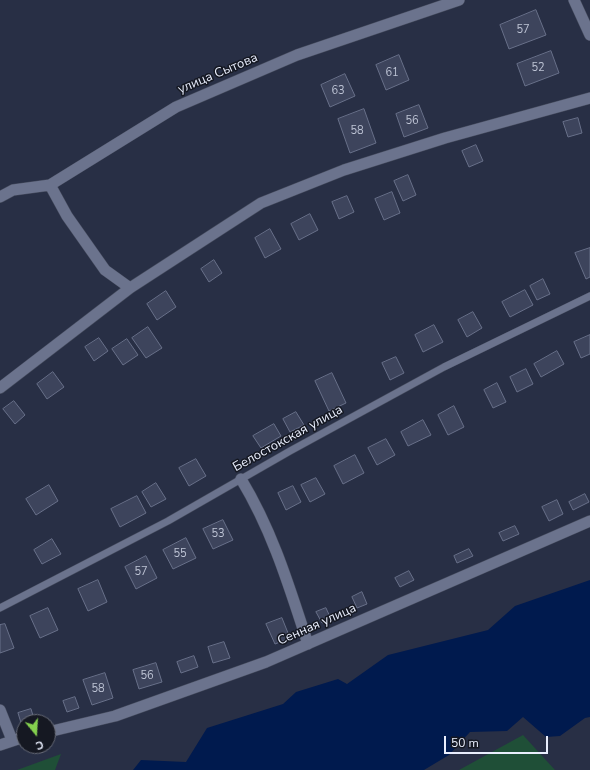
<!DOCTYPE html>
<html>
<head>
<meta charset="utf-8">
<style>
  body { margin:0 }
  #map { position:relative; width:590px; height:770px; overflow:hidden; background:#282f45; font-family:"Nunito Sans",sans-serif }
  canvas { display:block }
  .north { position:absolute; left:16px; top:714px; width:40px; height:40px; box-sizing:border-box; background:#151822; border:1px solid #6a6e7a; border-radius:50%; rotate:162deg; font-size:11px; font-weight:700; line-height:16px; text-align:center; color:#e9eefd }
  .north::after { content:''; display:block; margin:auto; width:14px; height:18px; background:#84d04e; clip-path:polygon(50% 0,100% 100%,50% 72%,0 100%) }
  .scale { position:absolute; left:444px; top:736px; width:104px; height:18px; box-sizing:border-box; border:2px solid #e9eefd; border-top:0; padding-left:5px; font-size:12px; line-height:14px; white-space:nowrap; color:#e9eefd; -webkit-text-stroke:3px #151822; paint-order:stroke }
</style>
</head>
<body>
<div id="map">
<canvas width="590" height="770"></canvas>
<div class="north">С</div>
<div class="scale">50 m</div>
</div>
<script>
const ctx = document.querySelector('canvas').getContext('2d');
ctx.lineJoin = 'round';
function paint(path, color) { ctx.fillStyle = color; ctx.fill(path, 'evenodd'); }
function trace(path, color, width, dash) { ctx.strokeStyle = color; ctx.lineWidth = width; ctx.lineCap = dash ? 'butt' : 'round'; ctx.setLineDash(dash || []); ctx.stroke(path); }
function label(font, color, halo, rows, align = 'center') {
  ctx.font = font + ' "Nunito Sans",sans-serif'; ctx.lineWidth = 3; ctx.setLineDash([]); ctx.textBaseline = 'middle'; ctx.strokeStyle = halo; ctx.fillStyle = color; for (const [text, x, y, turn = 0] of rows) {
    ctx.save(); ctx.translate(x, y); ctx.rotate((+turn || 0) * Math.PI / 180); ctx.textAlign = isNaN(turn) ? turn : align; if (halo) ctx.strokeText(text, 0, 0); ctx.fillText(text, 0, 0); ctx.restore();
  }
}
const green = new Path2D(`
  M523 735 555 770H459Z
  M61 754 55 770H17Z`);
const water = new Path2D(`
  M590 580V717L585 718 560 736 546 737 523 717 507 731 470 732 449 755 424 770H133L141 760 186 762 207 728 283 704 296 692 338 679 347 684 388 655 488 630 515 606Z`);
const building = new Path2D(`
  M536 10 546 35 509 49 500 25Z
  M551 51 559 73 525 86 517 64Z
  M399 55 409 80 386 90 376 65Z
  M345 74 355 96 330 107 321 85Z
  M419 105 428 128 404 137 396 114Z
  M364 109 376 143 350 153 338 119Z
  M578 118 582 133 568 137 563 122Z
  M476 145 483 161 469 167 462 151Z
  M408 175 416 195 403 201 394 181Z
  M392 192 400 213 384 220 375 199Z
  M347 196 354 212 339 219 332 202Z
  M310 214 318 230 299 240 291 224Z
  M270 229 281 249 265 258 255 238Z
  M590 248V277L586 279 575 253Z
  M214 260 222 273 209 282 201 269Z
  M543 279 550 294 537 300 530 286Z
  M525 290 533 305 510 317 502 302Z
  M166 291 176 307 157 320 147 304Z
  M473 312 482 328 467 337 458 320Z
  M434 325 443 342 423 352 415 335Z
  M148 327 162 348 146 358 132 338Z
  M590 335V354L581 358 574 342Z
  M99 338 108 351 94 361 85 347Z
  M127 339 138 355 123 365 112 349Z
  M557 351 564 364 541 377 534 364Z
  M396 357 404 373 390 380 382 363Z
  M526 369 533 384 517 392 510 377Z
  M53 372 64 387 47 399 37 384Z
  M332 373 346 403 329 411 315 381Z
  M497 383 506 402 493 408 484 390Z
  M14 401 25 415 15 424 3 409Z
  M454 406 464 427 448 435 438 415Z
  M296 412 304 425 290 432 283 419Z
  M423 420 431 435 408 446 401 432Z
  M274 424 281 436 261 448 253 436Z
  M386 439 395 455 377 465 368 448Z
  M355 455 364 473 343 484 334 466Z
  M196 459 206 476 189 486 179 468Z
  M316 478 325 494 310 502 301 485Z
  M156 483 166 499 151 507 142 492Z
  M49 485 58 501 36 515 26 499Z
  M293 486 301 502 286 510 278 493Z
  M585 494 589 502 573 510 569 502Z
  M137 496 146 513 120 527 111 509Z
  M557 500 563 514 549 521 542 507Z
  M223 520 233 540 213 549 203 529Z
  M515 526 519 534 503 541 499 533Z
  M186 538 196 558 173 569 163 550Z
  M52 539 61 554 42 564 34 550Z
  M469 549 473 556 457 563 454 556Z
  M146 556 157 578 136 589 125 567Z
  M409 571 414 580 400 587 395 578Z
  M98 580 107 602 88 611 78 589Z
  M362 592 367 604 357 608 352 597Z
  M48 608 58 630 40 638 30 616Z
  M326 608 331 619 322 623 316 612Z
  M282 618 290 638 275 644 266 624Z
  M5 624 14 648 0 653V625Z
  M224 642 230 658 213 663 208 647Z
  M194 656 198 667 181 673 177 662Z
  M156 663 162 682 139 689 133 670Z
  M105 673 113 698 92 705 83 680Z
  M75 697 79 708 67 712 63 701Z
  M31 709 35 722H24V726H22L18 713Z`);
const service = new Path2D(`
  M0 608 168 521 290 451 444 367 590 296`);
const minor = new Path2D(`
  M574 0 590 35
  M50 185 67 216 105 270 130 288
  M0 197 13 190 50 185 176 107 297 55 459 0
  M0 388 130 288 261 203 344 170 445 138 590 98
  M241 479C273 532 289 586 308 644
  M0 710 12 740
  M48 732 115 716 266 662 590 521
  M0 745 24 737`);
const numberNames = [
  ["57",523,30],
  ["52",538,68],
  ["61",392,73],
  ["63",338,91],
  ["56",412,121],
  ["58",357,131],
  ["53",218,534],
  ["55",180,554],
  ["57",141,572],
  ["56",147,676],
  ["58",98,689]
];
const streetNames = [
  ["улица Сытова",218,74,-23],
  ["Белостокская улица",288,439,-29],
  ["Сенная улица",317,625,-24]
];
paint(green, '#1f4f37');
paint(water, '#001a4e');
paint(building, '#3d445c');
trace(building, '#687089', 1);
trace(service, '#454b5d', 8);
trace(minor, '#454b5d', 12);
trace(service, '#6b738d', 7);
trace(minor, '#6b738d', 11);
label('11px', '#bec4d5', null, numberNames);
label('13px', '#e9eefd', '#151822', streetNames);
</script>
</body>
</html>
